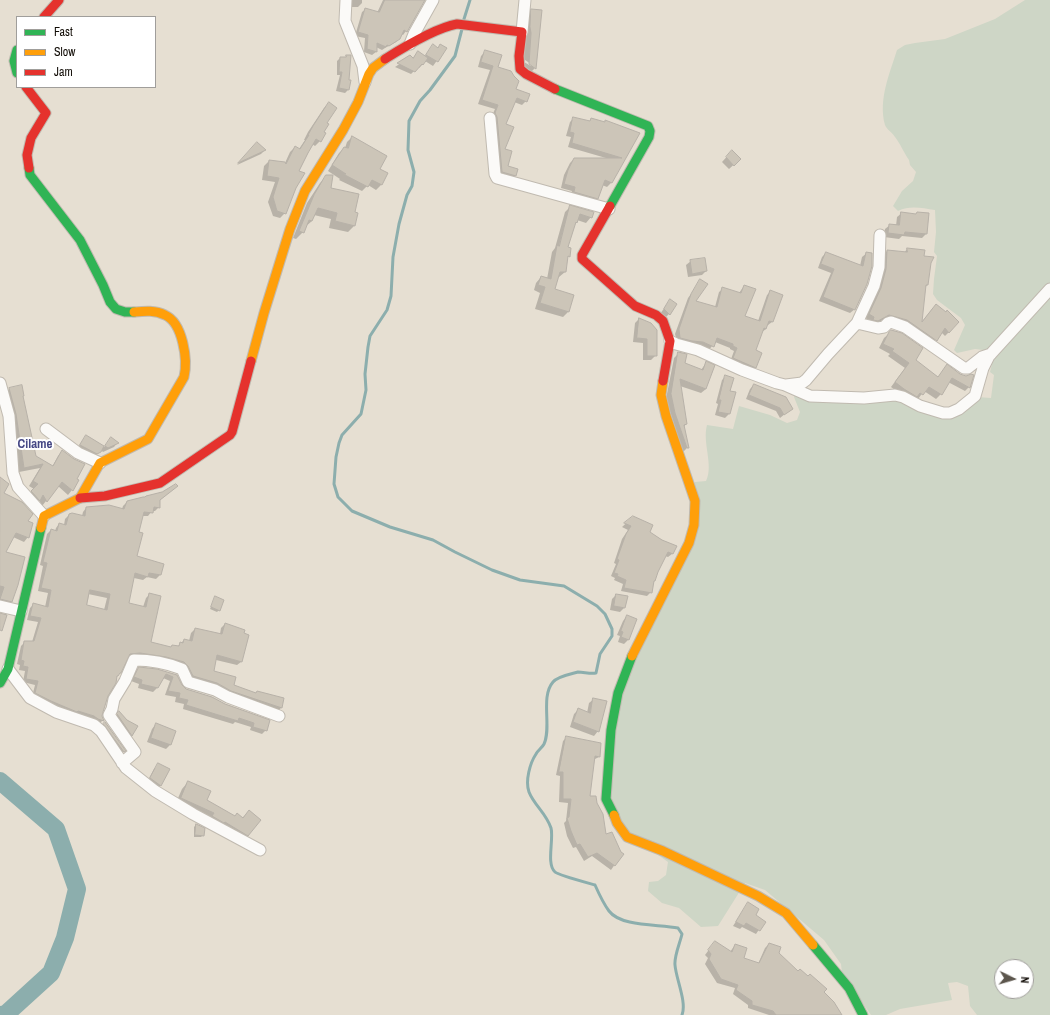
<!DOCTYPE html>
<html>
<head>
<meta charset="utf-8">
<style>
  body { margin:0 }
  #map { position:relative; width:1050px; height:1015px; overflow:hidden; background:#e6dfd2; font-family:"Archivo Narrow",sans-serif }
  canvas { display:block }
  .legend { position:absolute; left:16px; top:16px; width:140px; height:72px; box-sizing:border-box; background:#fff; border:1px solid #a09e9b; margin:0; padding:5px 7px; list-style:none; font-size:12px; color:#110c06 }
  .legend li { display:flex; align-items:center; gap:8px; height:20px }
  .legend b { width:20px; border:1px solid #a09e9b }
  .north { position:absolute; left:994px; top:959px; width:40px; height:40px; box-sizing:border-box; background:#fff; border:1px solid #a09e9b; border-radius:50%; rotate:95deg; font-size:11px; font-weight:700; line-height:16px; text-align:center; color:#110c06 }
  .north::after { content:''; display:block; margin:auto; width:14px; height:18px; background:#5c564d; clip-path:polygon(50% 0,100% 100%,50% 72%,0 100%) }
</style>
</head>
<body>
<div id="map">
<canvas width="1050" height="1015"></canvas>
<ul class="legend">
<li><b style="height:5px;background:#30b455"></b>Fast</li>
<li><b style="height:5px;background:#ff9f0a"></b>Slow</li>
<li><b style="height:5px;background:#e5322d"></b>Jam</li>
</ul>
<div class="north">N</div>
</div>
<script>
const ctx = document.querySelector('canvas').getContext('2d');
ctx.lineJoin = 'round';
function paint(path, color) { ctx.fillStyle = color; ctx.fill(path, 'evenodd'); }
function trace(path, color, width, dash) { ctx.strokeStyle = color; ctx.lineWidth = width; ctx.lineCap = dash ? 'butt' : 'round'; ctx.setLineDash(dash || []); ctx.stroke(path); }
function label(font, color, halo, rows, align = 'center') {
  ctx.font = font + ' "Archivo Narrow",sans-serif'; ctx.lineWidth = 4; ctx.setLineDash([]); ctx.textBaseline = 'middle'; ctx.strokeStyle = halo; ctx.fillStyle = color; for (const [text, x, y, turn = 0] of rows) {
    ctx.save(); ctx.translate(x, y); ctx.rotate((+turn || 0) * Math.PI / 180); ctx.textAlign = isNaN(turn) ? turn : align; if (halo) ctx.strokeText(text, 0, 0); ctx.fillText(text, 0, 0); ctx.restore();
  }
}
const green = new Path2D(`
  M1025 0H1050V1015H977L970 1006 968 986 957 982 948 983 952 1000 900 1009 886 1015H871L842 973 841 964 824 940 765 890 745 883 718 926 701 927 679 908 662 903 648 891 649 882 658 881 666 875 668 862 630 835 609 799 620 694 691 544 695 482 706 481C714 465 702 443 707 425L733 429 739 406 770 415 787 423 797 420 800 412 794 397 795 394 888 397 942 415 977 397 991 398 994 375 990 372 992 364 983 350 975 349 957 353 954 350 965 325 961 318 937 300 933 294 934 279 937 256 934 252 936 232 935 210C922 208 910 205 898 211L893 206 902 191 913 181 916 172 910 165 909 160C904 153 900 143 895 137 892 132 887 130 885 125 878 99 890 73 897 50L905 45 915 43 945 39 995 19ZM1002 967H1026V991H1002Z`);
const shadow = new Path2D(`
  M347 0H362V3L358 7H349Z
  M383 0H424L406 31 403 35 401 34 399 38 396 42 385 48 382 50 376 47V52L372 55 364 52 365 38 355 36 362 12 366 9 377 13Z
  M532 10 535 68 528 75 522 71 525 16ZM525 60 531 64V66L524 62Z
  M441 45 446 48 433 66 425 61 417 62 422 65 419 68 418 67 411 74 395 67 410 57 412 59 418 52 424 57 433 46 437 48Z
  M485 52 515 90 526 101 522 105 514 102 505 124 503 150 506 167 515 176 511 180 498 176 491 118 495 109 478 104 490 70 478 67 481 56Z
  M347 56 348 90 345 93 336 91 340 75H337V61L340 58H345Z
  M329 103 326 124H327L320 141 315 146 312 144 298 172 295 187 285 213 280 218 273 216 268 202 275 182 262 180 264 166 269 161 285 163 290 152 295 147 299 149 305 140H304L308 132 324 108Z
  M574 118 589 122 591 119 604 123 606 121 639 134 611 183 607 187 602 185 597 198 593 202 570 196 572 191 561 188 564 175 570 163 574 159 606 158 568 147 571 137 566 136 570 122Z
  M352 137 379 170 387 173 381 185 376 190 368 185 362 191 339 180 340 179 328 171 339 153 345 148 347 142Z
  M257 143 265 150 261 154 237 165Z
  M732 151 740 159 729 169 722 162Z
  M327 176 330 188 354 213 357 214 354 226 348 232 329 228 331 219 314 215 312 221 305 227 303 232 296 239 293 238 307 203 320 183Z
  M570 207 591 217 586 223 577 220 574 225 567 248 569 256 567 258 565 272 559 277H558L554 290 573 296 568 312 563 317 535 309 540 293 534 290 536 283 541 277 547 279 552 252 555 248 565 212Z
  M902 213 915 215 928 214 926 234 922 238 902 236 899 239 884 237 885 229 890 225 896 226 897 217Z
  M907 249 923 257 930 262 927 285 925 288 920 324 932 309 949 332 945 336 941 332 932 344 903 324 885 319 874 324 870 323 871 321 865 318 877 293 882 273 883 255 887 251 904 253Z
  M826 253 860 266 862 257 867 253 855 309 850 313 819 301 831 273 818 268 822 257Z
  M691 261 706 271 702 275 688 277 686 265Z
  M701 280 695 301 715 307 719 292 723 289 739 293 744 286V317L758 321 767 295 770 292 772 322 768 325H767L766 329 762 332 754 351 755 367 751 371 730 362 734 351 730 349V348L715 342 709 350 677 341 675 334 688 298Z
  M670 300 669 314 665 318 660 314Z
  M639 319 656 355 651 360H643V343L633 342 635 323Z
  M892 331 914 360 938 377 947 366 969 387 965 391 948 382 941 394 936 399 924 391 918 399 915 397 912 401 902 395 891 387 905 368 888 356 890 354 879 348 884 338Z
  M679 353 684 364 701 370 706 363V389L701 393 680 386 686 424 684 427 688 447 683 452 666 399 674 358Z
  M726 376 729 392 735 393 729 414 725 418 715 415 718 404 716 403 722 380Z
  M754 385 791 409 780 418 776 411 746 399 750 389Z
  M21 387 23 396 22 397 35 457 52 467 58 456 62 451 76 479 72 490 68 495 58 486 42 506 39 500 35 505 27 496 34 489 29 486 40 468 19 472 12 419 5 394 9 389Z
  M86 436 104 447 111 439 117 443 114 447 103 452 101 450 95 456 76 450Z
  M0 479 2 493 27 522 28 537 24 542 13 537 5 552 11 601 7 606 0 605Z
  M173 489 159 501V507L155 511H152L148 516H142L137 533 135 556 160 575 156 579 147 577 143 580 134 578 128 604 143 607 146 598 150 594V643L170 648 172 646 177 647 184 640 189 641 191 633 195 629 220 634 221 628 225 624 241 662 237 665 216 660 213 672 233 686 255 694 283 698 281 708 277 712 189 680 155 659 130 656 127 657 107 695 101 715 103 720 99 724 32 697 35 685 23 682 25 671 19 670 20 665 17 664 21 646 25 642H32L38 622 27 620 30 608 34 604 45 607 48 593 38 591 43 566 40 565 47 534 51 530 55 531 56 528 59 524 64 525 65 519 69 515 82 516 83 512 86 508 122 509 123 506 127 502ZM88 594 107 598 104 610 86 606Z
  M633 517 649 532 662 540 676 546 672 554 668 557 665 556 653 582 651 592 647 596 621 591 623 584 614 580 615 578 611 576 616 564 614 563 622 539 628 530 622 527Z
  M616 595 624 608 620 612 610 610 612 599Z
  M215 598 219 610 217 612 210 609Z
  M627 616 636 620 628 640 624 644 618 642 620 636 617 635 623 621Z
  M139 668 176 675 181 686 185 689 212 697 266 730 262 734 250 730 251 727 235 722 233 724 183 709 184 704 175 702 176 697 165 695 170 681 163 678 158 687 153 692 138 688 139 684 131 681 135 672Z
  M594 699 598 731 594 736 570 727 574 714 579 709 587 713 589 703Z
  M119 713 126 721 137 726 132 736 128 740 115 717Z
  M105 723 124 751 120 755 100 728Z
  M156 724 175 731 170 745 166 749 147 742 152 729Z
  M567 737 599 757 593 760 589 797 596 803 605 836 622 854 611 870 592 856 584 861 576 847 573 848 567 836 564 823 566 821 568 803 559 802 560 776 556 775 563 741Z
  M159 765 168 770 160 786 156 790 147 783 154 769Z
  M188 782 206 800 235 817 242 818 249 812 248 835 241 841 175 805 182 789Z
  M196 825 204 829 203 835 201 837H194V827Z
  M748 903 754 916 764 922 756 934 742 927 740 929 733 926Z
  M769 944 778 953 798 972 823 992 842 1015H769L748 1008V1005L733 994 735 988 717 983 705 964 708 958 705 955 711 947 730 952 735 945 743 959 758 964 765 948Z`);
const stream = new Path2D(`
  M464 19 470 0
  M462 29 455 56 430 90 420 101 409 121 408 150 414 172 412 186 407 195 399 224 393 257 391 296 387 310 370 336 368 347 365 374 366 390 361 414 342 435 339 443 336 457 334 484 338 497 352 511 390 527 433 540 455 552 492 570 520 580 564 586 597 606 605 614 612 629V636L600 654 596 673C590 674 584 672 578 672 571 674 558 676 553 682 540 697 552 727 544 744 542 748 538 750 536 754 530 763 525 781 529 792 534 805 546 813 551 828 554 839 546 864 555 872 558 875 588 883 595 885 599 894 603 903 609 911 621 927 659 924 678 928L682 934C680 943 674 956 675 965 676 979 687 1002 682 1015`);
const river = new Path2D(`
  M0 781 56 829 77 889 65 938 51 973 6 1014 1 1015`);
const building = new Path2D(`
  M385 0H425L407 32 404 30 400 39 389 46 387 45 386 47 377 43V52L367 49 368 35 358 32 365 8 379 12Z
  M531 9 542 10 536 69 529 64 531 33 530 27Z
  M433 44 438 48 440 44 447 48 438 62 426 55Z
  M485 50 502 55 498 67 511 71 514 76 519 81 516 89 530 94 527 102 517 98 506 124 514 127 505 149 512 151 508 166 518 169 516 176 502 172 497 117 495 113 498 105 482 100 493 66 481 62Z
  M418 51 428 58 423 65 422 64 415 72 397 63 410 55 413 58Z
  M346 55H351L349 80H351L349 90 339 88 342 72H339L340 57H346Z
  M329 102 337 108 327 123 329 124 324 132 326 133 321 142 316 139 308 153 299 171 305 173 296 188 286 214 277 211 273 197 279 178 267 176 269 160 285 162 286 164 295 146 300 149 309 135H308L313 126Z
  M573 117 590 121 591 118 605 122V120L640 133 612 183 605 180 598 199 574 192 575 187 564 184 568 170 574 158H622L572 143 574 133 570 132Z
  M352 136 387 156 380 169 388 173 382 185 372 180 368 187 343 174H346L332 165 344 147 348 148Z
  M257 142 266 150 238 163Z
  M732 150 741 159 734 166 726 157Z
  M326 175H333L331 188 359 194 355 212 358 213 355 226 335 221 337 213 318 208 312 221 309 220 304 233 299 231 314 195Z
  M570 205 594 212 592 218 580 214 577 223 576 222 568 247 571 248 570 257 568 256 566 272H560L555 289 574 295 569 312 540 303 545 287 538 285 541 276 551 279 557 245 559 246Z
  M901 212 916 214 917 212 929 213 927 234 905 232 904 235 888 233 889 224 899 225Z
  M907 248 925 250 924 256 934 257 931 263 928 285H926L922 322 936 304 946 312 947 310 959 322 949 333 945 328 937 341 907 320 889 315 878 321 873 320 874 317 869 314 881 288 886 269 887 250 907 252Z
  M826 252 863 266 866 252 872 253V266L867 284 855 310 823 297 834 269 821 264Z
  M705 258 707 271 692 274 690 260Z
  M700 279 708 284 696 301 717 307 722 287 741 293 744 285 756 289 745 316 760 321 770 290 783 295 773 322 769 321 766 329 764 328 756 350 762 353 756 368 733 358 737 348 733 346V344L717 338 714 347 703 342 692 341 680 338 679 329 691 294Z
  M670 299 677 304 670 315 664 309Z
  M639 318 651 323 657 330V356H647V339L637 338Z
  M891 330 902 333 923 348 916 360 938 377 947 364 960 374 966 376 971 374 974 375 970 388 952 378 942 395 929 387 923 395 920 393 917 397 904 389 895 382 909 363 892 351 894 349 883 344 889 332Z
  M678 352 687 354 685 363 703 370 706 361 715 365 706 389 680 379 687 424 684 425 689 448H687L675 413 671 394Z
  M725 375 734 378 730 391 736 392 730 414 718 412 721 400H719Z
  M754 384 786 397 793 409 784 415 780 408 749 395Z
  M22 385 24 396H23L36 456 53 466 62 450 74 459 85 464 77 479 79 480 73 491 62 482 47 502 43 495 40 501 31 491 38 484 33 481 43 464 24 468 16 414 9 388Z
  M86 435 104 446 101 452 97 454 80 445Z
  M111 437 119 443 108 448 105 446Z
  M0 477 9 484 4 493 22 502 33 514 28 521 33 523 29 538 16 533 6 552 25 557 18 585 12 602 0 599 4 587 0 586Z
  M176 484 178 486 160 500V508L154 507 153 513 144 512 139 532 143 533 137 556 164 564 161 575 149 573 148 577 135 573 129 603 146 607 149 593 161 596 151 642 171 647 172 645 179 646 180 642 183 643 184 639 192 641 195 628 222 634 225 623 245 630 244 633 249 635 242 662 217 655 214 671 236 677 234 685 256 693 257 691 284 698 282 708 231 691 217 683 193 676 188 666 184 662 166 657 140 653 130 654 121 673H120L118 676H117L116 683 108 696 103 712 102 716 104 721 98 719 94 716 78 711 77 712 51 701 35 693 38 681 26 679 28 667 23 666 24 661 21 660 24 641H34L41 618 30 616 33 603 48 607 51 590 41 588 47 563 43 562 51 529 57 531 59 523 66 525 69 514 72 513 85 516 86 507 109 505 124 509 127 501 143 497H145L146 496 162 492ZM90 590 110 594 107 610 87 605Z
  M633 516 653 525 650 532 662 540 677 546 673 554 668 552 658 572 655 581H654L652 593 624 588 626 580 617 576 618 574 614 573 619 560 617 559 626 534 631 526 624 523Z
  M616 594 628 596 625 608 614 606Z
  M215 596 224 600 220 611 211 607Z
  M0 613 7 615 2 631 0 630Z
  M627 615 637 619 629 640 621 637 623 632 621 631Z
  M139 667 157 669 177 675 182 685 186 689 212 697 225 704 270 720 267 731 253 727 254 723 239 718 238 721 186 705 188 700 179 698 180 693 168 691 173 677 166 674 158 688 141 684 142 680 134 677Z
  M593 698 607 701 599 732 573 722 578 708 590 713Z
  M119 711 127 720 138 726 132 736 117 714Z
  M105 722 126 751 124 752 103 724Z
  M156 723 176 731 171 745 151 738Z
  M566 736 601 743 600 757 595 756 590 796H596L597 803 603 814 606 834 612 832 621 852 624 854 615 866 597 853 588 857 580 844 577 845 571 831 567 818 569 817 571 799H563V772H559Z
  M158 763 170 769 161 786 150 778Z
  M188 781 211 791 207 800 235 816 237 813 243 818 249 810 261 820 248 836 225 822 224 823 212 816 214 813 181 798Z
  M196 824 205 828 204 836 195 835Z
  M748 902 759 909 756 915 766 922 760 931 746 923 744 926 736 922Z
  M715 941 732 952 735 944 747 948 744 958 759 963 769 943 781 947 779 953 798 971 800 969 808 976 810 974 827 989 824 992 834 1002 842 1015H776L773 1011 752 1005V1001L736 990 738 985 721 979 709 959 711 954 708 950Z`);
const street = new Path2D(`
  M346 0 345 21 363 66 365 82
  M522 32 525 0
  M410 44 414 34 433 0
  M490 118 495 174 497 178 609 209
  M857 323 878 328 884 327 888 323 891 322 905 327 964 368H968L982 357 991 354
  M670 341 676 344 698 350 742 370 777 383 785 385 810 396 864 398 895 395 903 397 920 406 943 413H950L959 409 975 396 983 368 989 356 1050 289
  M0 383 9 416 13 473 18 487 44 516
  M786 385 802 383 806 380 828 354 857 323 874 286 879 267 880 235
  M46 429 78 453 100 463
  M0 606 21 611
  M8 669 30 698 56 712 94 725 101 731 126 768 155 791 193 814 260 850
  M122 763 135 752 109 715 112 709 114 699 125 681 134 660C150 660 167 663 182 669L188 682 215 690 228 697 279 716`);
const fast = new Path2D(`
  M17 50 14 61 17 73
  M555 89 648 126 650 131 649 137 610 206
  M29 168 30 175 80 240 103 285 110 302 116 309 125 312H134
  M0 683 8 669 41 528
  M614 815 606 799 611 730 618 693 632 656
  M813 945 849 988 863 1015`);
const slow = new Path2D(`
  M251 361 264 313 290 229 305 191 343 130 358 102 369 74 373 68 385 59
  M41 528 44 516 80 498 100 463 148 439 184 377C188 360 183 323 165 315 155 310 145 311 134 312
  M632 656 689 543 694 525 695 501 666 416 661 395 663 381
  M614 815 617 823 627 837 663 851 758 896 786 913 813 945`);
const jam = new Path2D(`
  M44 17 59 0
  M385 59C404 47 435 28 457 24L522 32 519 56 520 69 526 74 555 89
  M26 87 46 113 31 138 27 155 29 168
  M610 206 582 255V259L635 306 656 315 663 321 670 341 663 381
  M80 498 105 496 160 483 230 435 232 432 251 361`);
const quarterNames = [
  ["Cilame",35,445]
];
paint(green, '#ced6c6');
paint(shadow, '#0003');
trace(stream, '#8caead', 3);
trace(river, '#8caead', 18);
paint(building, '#ccc5b8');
trace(building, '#b7b1a8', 1);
trace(street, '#c0bab0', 13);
trace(fast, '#c0bab0', 11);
trace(slow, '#c0bab0', 11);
trace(jam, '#c0bab0', 11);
trace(street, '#fbfaf8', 11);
trace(fast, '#30b455', 9);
trace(slow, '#ff9f0a', 9);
trace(jam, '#e5322d', 9);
label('bold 13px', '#464885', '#fff', quarterNames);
</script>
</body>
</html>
